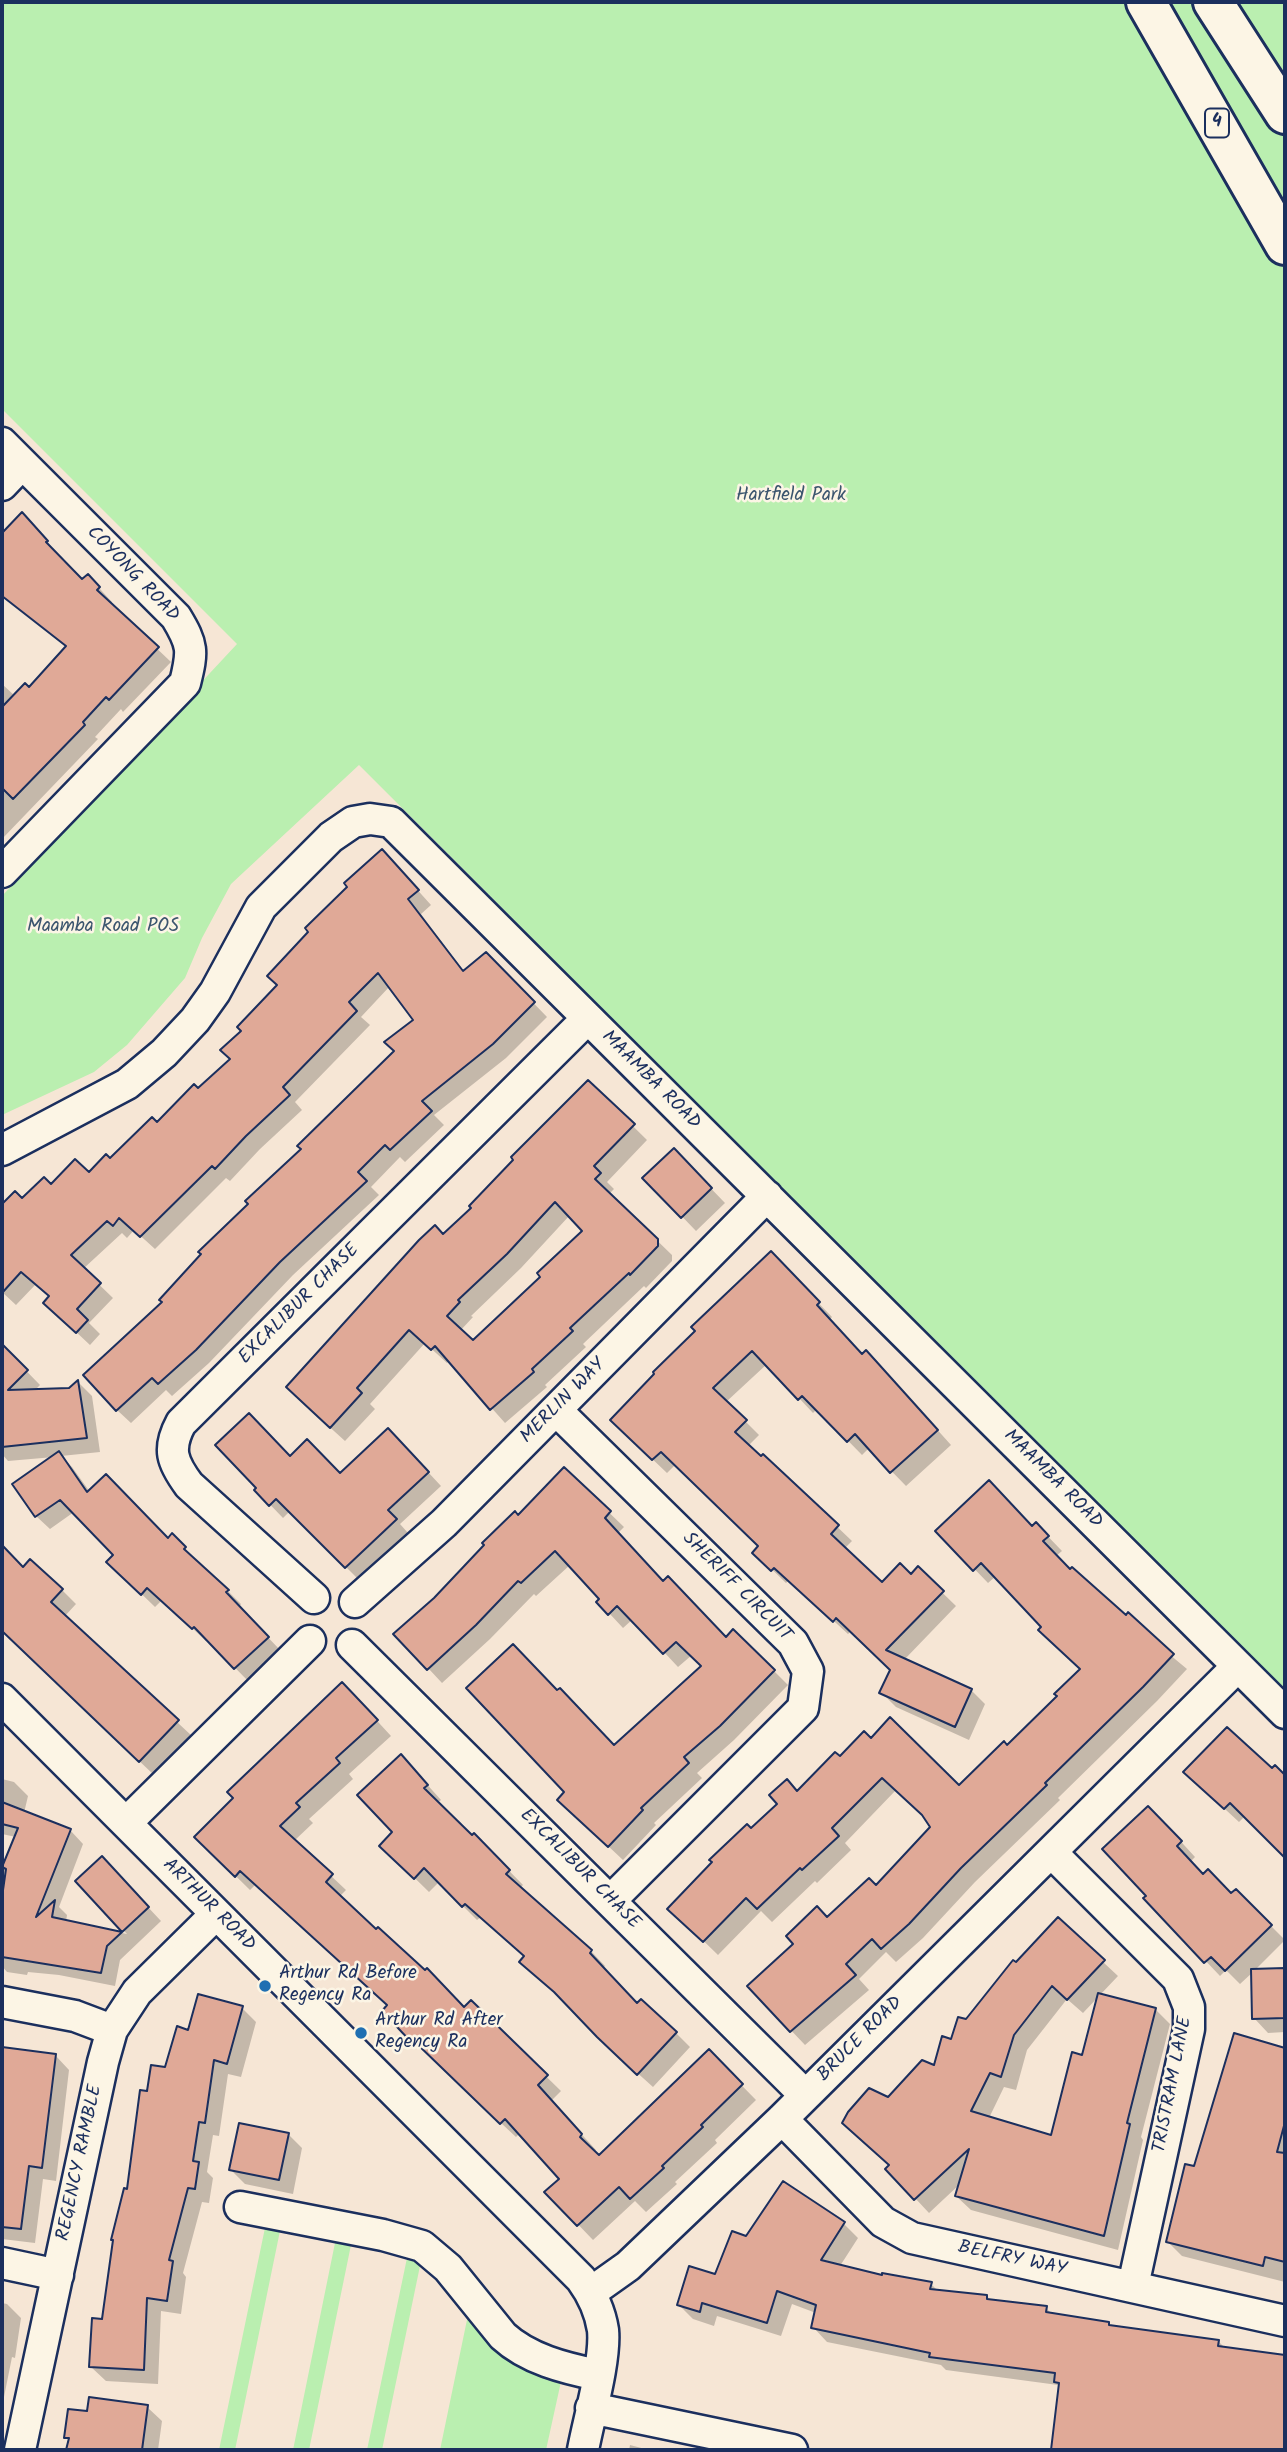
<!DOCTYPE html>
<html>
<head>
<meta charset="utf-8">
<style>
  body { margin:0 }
  #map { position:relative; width:1287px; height:2452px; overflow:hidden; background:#f6e6d5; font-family:Kalam,sans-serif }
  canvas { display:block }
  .frame { position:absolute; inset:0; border:4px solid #1b2f5e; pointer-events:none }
</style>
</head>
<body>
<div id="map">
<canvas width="1287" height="2452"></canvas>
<div class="frame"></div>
</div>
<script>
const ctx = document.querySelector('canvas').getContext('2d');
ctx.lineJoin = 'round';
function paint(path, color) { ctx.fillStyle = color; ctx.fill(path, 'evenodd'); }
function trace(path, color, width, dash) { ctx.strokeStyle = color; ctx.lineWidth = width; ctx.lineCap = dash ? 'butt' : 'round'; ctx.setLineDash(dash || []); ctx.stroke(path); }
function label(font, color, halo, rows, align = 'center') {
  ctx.font = font + ' Kalam,sans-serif'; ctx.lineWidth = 5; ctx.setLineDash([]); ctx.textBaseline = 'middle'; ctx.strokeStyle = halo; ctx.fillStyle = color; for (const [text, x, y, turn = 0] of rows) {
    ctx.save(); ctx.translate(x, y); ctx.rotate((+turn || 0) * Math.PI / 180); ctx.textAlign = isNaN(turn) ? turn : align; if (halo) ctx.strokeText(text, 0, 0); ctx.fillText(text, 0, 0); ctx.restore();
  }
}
const green = new Path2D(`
  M2 2H1285V1690L359 765 231 884 202 938 185 978 127 1045 94 1072 2 1115V896L237 644 2 409Z
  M266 2223 281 2226 235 2450H219Z
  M336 2238 352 2240 309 2450H293Z
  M407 2258 421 2261 382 2450H367Z
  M468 2315 562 2377 546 2450H440Z`);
const shadow = new Path2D(`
  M22 515 82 581 88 576 112 602 110 604 171 662 123 712 121 709 95 737 98 739 2 839V684L15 696 29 689 67 648 2 595V536Z
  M395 865 431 905 421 914 464 972 486 954 547 1017 506 1058 434 1115 444 1125 405 1162 400 1157 371 1187 379 1195 293 1275 209 1363 172 1396 166 1390 131 1423 117 1410 164 1302 303 1149 397 1052 416 1020 390 986 361 1017 370 1025 295 1102 302 1110 260 1149 230 1181 226 1178 155 1249 134 1230 127 1238 122 1233 83 1269 113 1298 89 1323 100 1334 90 1345 59 1316 50 1297 36 1284 16 1305 2 1292V1206L15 1194 22 1200 52 1186 89 1174 157 1125 198 1091 232 1059 243 1031Z
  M588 1082 647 1140 607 1182 614 1189 609 1194 672 1255V1261L646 1288 644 1286 583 1344 586 1347 545 1385 547 1387 505 1423 449 1360 447 1363 425 1343 370 1404 375 1409 345 1441 302 1402 444 1236 474 1208ZM570 1215 585 1231 543 1277 473 1342 460 1331 473 1317 471 1316 521 1268Z
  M674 1150 725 1203 696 1231 645 1178Z
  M771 1254 832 1317 829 1320 863 1356 880 1366 951 1445 906 1486 869 1448 862 1455 817 1409 813 1413 767 1364 726 1402 759 1435 748 1446 762 1458 763 1456 852 1541 844 1549 882 1584 911 1576 918 1569 956 1606 904 1660 971 1690 985 1704 969 1740 896 1707 882 1693 892 1670 851 1631 848 1634 789 1580 786 1583 755 1553 760 1546 676 1464 667 1473 626 1434Z
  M2 1346 40 1385 34 1391 69 1390 78 1382 92 1396 100 1452 61 1456 72 1467 90 1492 168 1540 172 1536 241 1604 239 1607 281 1651 248 1681 208 1640 206 1641 162 1600 155 1607 122 1575 116 1555 74 1512 50 1529 36 1516 54 1457 8 1461 2 1454Z
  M401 1443 441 1486 400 1524 408 1533 359 1580 290 1511 283 1518 256 1490 290 1458 340 1475Z
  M564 1469 624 1527 618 1533 663 1582 726 1639 774 1671 788 1685 734 1740 697 1773 702 1778 654 1823 656 1825 623 1860 574 1814 567 1792 558 1692 614 1747 704 1666 692 1655 678 1667 633 1619 623 1628 609 1613 601 1599 570 1565 536 1596 534 1594 490 1639 442 1683 428 1668 436 1599Z
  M1036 1524 1062 1551 1056 1556 1070 1572 1187 1669 1157 1701 1058 1798 1060 1800 975 1882 923 1938 896 1962 886 1952 859 1979 869 1990 805 2045 749 1986 827 1919 876 1887 932 1827 925 1817 896 1790 845 1843 851 1850 817 1883 815 1881 772 1922 761 1911 718 1955 684 1922 751 1830 840 1759 871 1740 959 1787 1007 1747 1059 1697 1082 1670 996 1576 988 1583 938 1531 1033 1528Z
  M2 1546 23 1569 30 1561 62 1590 76 1604 64 1617 192 1736 154 1775 2 1631Z
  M357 1699 391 1736 349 1774 353 1779 309 1819 313 1823 294 1841 346 1890 339 1897 465 2009 471 2003 561 2091 551 2101 596 2150 593 2152 599 2158 709 2052 756 2100 715 2140 717 2143 675 2182 677 2184 646 2212 635 2201 593 2240 547 2192 561 2179 520 2133 516 2137 414 2042 389 2006 256 1884 250 1890 196 1837Z
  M1275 1768 1285 1777V1856L1246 1815 1239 1822 1200 1786 1272 1771Z
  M415 1771 441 1800 437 1803 472 1837 474 1835 523 1885 520 1888 591 1951 605 1966 603 1968 638 2005 676 2033 690 2047 653 2087 613 2051 526 1957 481 1917 477 1920 439 1882 429 1892 381 1845 394 1832Z
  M2 1779 14 1782 28 1796 24 1813 70 1830 83 1844 59 1907 67 1915 66 1922 127 1934 77 1881 115 1872 161 1921 120 1960 115 1986 59 1975 28 1972 27 1975 7 1972 2 1966V1872L16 1837 2 1834Z
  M1163 1822 1195 1857 1190 1862 1203 1876 1232 1895 1236 1891 1285 1940 1254 1971 1285 1970V2032L1268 2033 1254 2018 1253 1972 1240 1984 1226 1970 1220 1976 1146 1898Z
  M1103 1962 1118 1976 1100 1995 1155 2009 1170 2024 1141 2137 1143 2140 1118 2250 971 2210 956 2196 960 2184 929 2213 915 2198 890 2166 889 2099 935 2068 967 2021ZM1100 1995 1083 2057 1052 2138 989 2118 1004 2087 1016 2090 1027 2050 1067 1999 1083 2013Z
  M242 2008 256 2022 241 2077 228 2074 219 2136 213 2135 207 2172 213 2178 209 2203 202 2202 183 2273 186 2277 181 2314 161 2311 158 2384 106 2381 91 2367 103 2321 149 2093 189 2032Z
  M1235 2035 1285 2049V2282L1182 2256 1168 2242 1196 2168Z
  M2 2048 55 2055 69 2070 56 2181 43 2179 35 2243 2 2239Z
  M288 2134 302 2148 293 2194 245 2184 231 2170Z
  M783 2183 844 2224 858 2238 840 2266 883 2277 931 2284 939 2292 987 2296 991 2301 1046 2308 1053 2315 1108 2324 1112 2327 1218 2341 1226 2349 1285 2358V2450H1052L1060 2386 1058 2385 946 2370 941 2365 827 2342 813 2327 816 2313 792 2304 781 2336 717 2316 714 2326 693 2319 679 2305 716 2277 747 2238Z
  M2 2303 7 2304 21 2318 15 2358 12 2357 2 2407Z
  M147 2407 162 2421 158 2450H67L70 2441 66 2437 88 2413Z
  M630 2445 649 2450H629Z`);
const building = new Path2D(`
  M22 512 48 541 46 542 82 579 88 574 100 587 97 590 159 647 109 700 106 697 83 722 85 725 13 799 2 788V707L25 683 29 687 66 646 2 596V533Z
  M382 849 419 890 408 899 463 971 486 952 535 1002 493 1044 422 1101 432 1111 390 1150 385 1145 358 1172 367 1181 280 1262 196 1350 158 1384 152 1378 116 1411 83 1375 162 1302 159 1300 201 1254 198 1252 248 1204 245 1201 301 1149 297 1146 394 1051 384 1042 413 1020 378 973 349 1002 357 1011 283 1087 290 1095 246 1136 215 1169 212 1166 140 1237 119 1218 113 1226 107 1221 71 1255 101 1283 77 1309 88 1320 76 1333 43 1303 49 1296 21 1272 2 1293V1204L15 1191 22 1198 44 1177 51 1184 75 1159 89 1172 106 1154 110 1158 152 1117 157 1122 194 1084 198 1088 230 1059 220 1050 241 1031 237 1027 277 985 267 976 308 932 305 928 347 887 344 883Z
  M588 1080 635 1124 594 1166 601 1173 595 1179 658 1239V1246L630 1275 629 1273 570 1328 573 1331 532 1369 534 1372 490 1410 435 1346 431 1350 409 1330 357 1388 362 1393 330 1428 286 1387 419 1240 435 1225 443 1234 471 1208 469 1206 513 1160 511 1157ZM555 1202 582 1231 537 1273 540 1277 473 1340 447 1316 460 1302 458 1300 507 1254Z
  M674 1148 712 1188 681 1218 642 1178Z
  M771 1251 820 1302 817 1305 862 1354 866 1350 938 1430 890 1473 855 1434 847 1442 802 1396 798 1400 752 1351 713 1388 747 1420 735 1432 761 1456 763 1454 839 1525 831 1534 882 1582 900 1563 911 1574 918 1566 944 1591 886 1650 972 1689 955 1727 879 1693 890 1670 836 1618 833 1622 774 1568 771 1571 752 1553 758 1546 661 1452 652 1460 610 1420 654 1374 653 1372 695 1331 691 1327Z
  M2 1344 28 1370 8 1390 69 1388 78 1380 87 1438 2 1447Z
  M249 1413 290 1456 307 1439 340 1473 388 1428 429 1472 388 1510 397 1519 345 1568 276 1499 269 1506 254 1490 256 1488 215 1445Z
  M59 1451 87 1492 106 1474 168 1538 172 1533 186 1547 184 1549 229 1590 226 1592 269 1637 234 1669 194 1627 192 1629 147 1588 141 1595 106 1562 113 1555 60 1500 35 1517 12 1484Z
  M564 1467 611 1511 605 1518 663 1581 668 1576 726 1637 733 1629 775 1670 720 1726 684 1757 689 1763 641 1808 643 1810 608 1847 557 1800 564 1792 466 1688 513 1644 557 1690 560 1688 614 1745 701 1666 676 1642 663 1654 617 1606 608 1615 596 1602 599 1599 555 1551 521 1583 518 1581 476 1625 427 1670 393 1634 434 1598 484 1545 482 1543 515 1511 518 1515Z
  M989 1480 1032 1526 1036 1522 1049 1536 1043 1541 1070 1569 1072 1567 1126 1615 1128 1612 1174 1654 1143 1687 1045 1783 1047 1785 961 1868 909 1924 881 1949 872 1939 846 1964 856 1975 790 2032 747 1986 793 1944 786 1936 817 1906 827 1917 869 1878 876 1885 930 1827 922 1815 882 1778 832 1828 839 1836 802 1870 800 1868 757 1909 746 1898 703 1942 667 1909 712 1862 709 1860 747 1824 751 1828 777 1804 769 1795 787 1779 797 1791 835 1752 840 1756 864 1731 871 1738 890 1717 959 1785 1004 1741 1007 1745 1057 1696 1054 1694 1080 1669 1038 1630 1041 1627 981 1563 973 1571 935 1531Z
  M2 1545 23 1567 30 1559 63 1589 51 1602 179 1720 139 1762 2 1631Z
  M342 1682 378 1720 336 1758 340 1763 296 1803 300 1807 280 1826 333 1874 326 1882 376 1929 378 1927 425 1970 427 1968 464 2007 471 2000 548 2075 538 2085 582 2134 580 2137 599 2155 709 2049 743 2084 701 2125 703 2127 662 2166 664 2168 630 2199 619 2187 577 2226 544 2192 559 2179 505 2119 500 2124 415 2042 413 2044 382 2011 387 2005 240 1871 235 1877 194 1837 233 1798 227 1792Z
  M1227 1727 1272 1768 1275 1765 1285 1775V1858L1230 1803 1224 1809 1183 1772Z
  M401 1754 428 1785 424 1788 472 1835 474 1833 510 1870 506 1874 592 1950 590 1953 637 2003 641 1999 677 2032 637 2075 597 2037 554 1992 519 1962 524 1956 465 1904 462 1907 424 1868 414 1879 379 1846 392 1832 357 1795Z
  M2 1802 71 1829 36 1917 55 1900 52 1917 122 1932 75 1881 102 1856 149 1907 107 1946 101 1973 2 1957V1897L6 1869 2 1867 18 1828 2 1824Z
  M1148 1806 1182 1841 1177 1846 1203 1874 1208 1869 1231 1893 1236 1889 1272 1925 1225 1971 1211 1957 1204 1963 1143 1898 1146 1896 1102 1849Z
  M1058 1917 1105 1960 1067 2000 1052 1986 1014 2035 1001 2077 990 2073 971 2111 1051 2135 1072 2052 1082 2055 1098 1993 1156 2008 1127 2123 1130 2124 1104 2236 955 2196 969 2149 914 2200 885 2169 889 2165 842 2123 848 2112 869 2088 888 2097 922 2060 934 2065 942 2036 951 2039 958 2017 966 2019 1013 1960 1016 1962Z
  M1285 1968V2018L1252 2019 1251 1969Z
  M198 1994 243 2006 227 2064 214 2060 205 2123 199 2122 193 2161 199 2162 195 2189 188 2188 169 2260 173 2261 167 2301 147 2298 144 2370 89 2367 92 2318 102 2319 113 2240H111L124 2188 127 2189 140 2090 147 2091 151 2065 165 2067 177 2026 188 2030Z
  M1234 2033 1285 2048V2122L1277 2152 1285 2153V2262L1265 2257 1263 2266 1166 2242 1185 2164 1194 2166Z
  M2 2047 56 2054 42 2168 29 2166 21 2229 2 2227Z
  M239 2123 289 2133 279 2180 229 2170Z
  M783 2181 845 2222 821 2260 882 2275V2273L932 2282 930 2289 987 2295V2299L1047 2306 1046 2312 1109 2322V2325L1219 2340 1218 2346 1285 2355V2450H1051L1059 2383 1054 2382 1055 2373 929 2357 930 2353 811 2328 816 2305 777 2291 767 2323 702 2303 700 2312 677 2305 689 2266 715 2274 732 2231 746 2236Z
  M89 2397 148 2405 142 2450H66L69 2438H64L68 2409 87 2411Z`);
const minor = new Path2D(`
  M2 443 176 617C193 645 193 651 185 683L2 872
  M2 485 22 464
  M2 1150 127 1084 164 1053 195 1020 215 992 261 907 331 837 353 822 370 819 391 822 1285 1713
  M556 1410 793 1643 808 1671 803 1708 610 1901
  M314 1598 189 1485C172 1462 167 1449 181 1423L587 1019
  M355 1602 444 1523 767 1196
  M352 1645 805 2095
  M2 1699 581 2279C592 2294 600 2311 603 2330 606 2360 589 2418 583 2450
  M126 1823 310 1641
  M1051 1852 1178 1979 1189 2007V2029L1133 2286
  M2 2002 75 2016 112 2030
  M782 2119 883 2222 912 2238 1285 2321
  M240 2207 383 2235 422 2246 448 2268 503 2336C528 2359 564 2368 598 2375
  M2 2263 58 2275
  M590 2293 628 2266 782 2119 1238 1666
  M591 2408 792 2450
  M20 2450 103 2062 112 2030 137 1992 216 1914`);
const highway = new Path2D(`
  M1146 2 1285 245
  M1213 2 1285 114`);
const markers = [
  [265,1986,7,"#1f6fb2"],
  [361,2033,7,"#1f6fb2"]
];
const shields = [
  [1217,123,24]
];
const shieldNames = [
  ["4",1217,123]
];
const parkNames = [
  ["Hartfield Park",791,497],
  ["Maamba Road POS",103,928]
];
const streetNames = [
  ["COYONG ROAD",132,575,46],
  ["MAAMBA ROAD",650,1081,45],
  ["EXCALIBUR CHASE",300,1305,-45],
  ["MERLIN WAY",564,1402,-45],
  ["MAAMBA ROAD",1052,1480,45],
  ["SHERIFF CIRCUIT",736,1588,45],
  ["EXCALIBUR CHASE",579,1870,45],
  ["ARTHUR ROAD",208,1906,45],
  ["BRUCE ROAD",861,2040,-45],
  ["TRISTRAM LANE",1174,2085,-79],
  ["REGENCY RAMBLE",81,2163,-78],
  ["BELFRY WAY",1012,2260,12]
];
const poiNames = [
  ["Arthur Rd Before",279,1975],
  ["Regency Ra",279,1997],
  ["Arthur Rd After",375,2022],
  ["Regency Ra",375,2044]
];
paint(green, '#baefb0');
paint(shadow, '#0003');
paint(building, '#e0a997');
trace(building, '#1b2f5e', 2);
trace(minor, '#1b2f5e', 35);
trace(highway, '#1b2f5e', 44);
trace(minor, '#fcf5e5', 30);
trace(highway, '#fcf5e5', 38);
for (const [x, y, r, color] of markers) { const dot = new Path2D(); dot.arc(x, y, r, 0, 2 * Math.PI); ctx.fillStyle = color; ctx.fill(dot); trace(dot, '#fcf5e5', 2.5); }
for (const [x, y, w] of shields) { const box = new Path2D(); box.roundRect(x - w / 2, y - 14.5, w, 29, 5); ctx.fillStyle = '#fcf5e5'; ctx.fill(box); trace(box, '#1b2f5e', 2); }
label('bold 18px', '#1b2f5e', null, shieldNames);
label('19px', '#3b556e', '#fcf5e5', parkNames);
label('19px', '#1b2f5e', '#fcf5e5', streetNames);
label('19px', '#1b2f5e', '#fcf5e5', poiNames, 'left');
</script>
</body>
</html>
